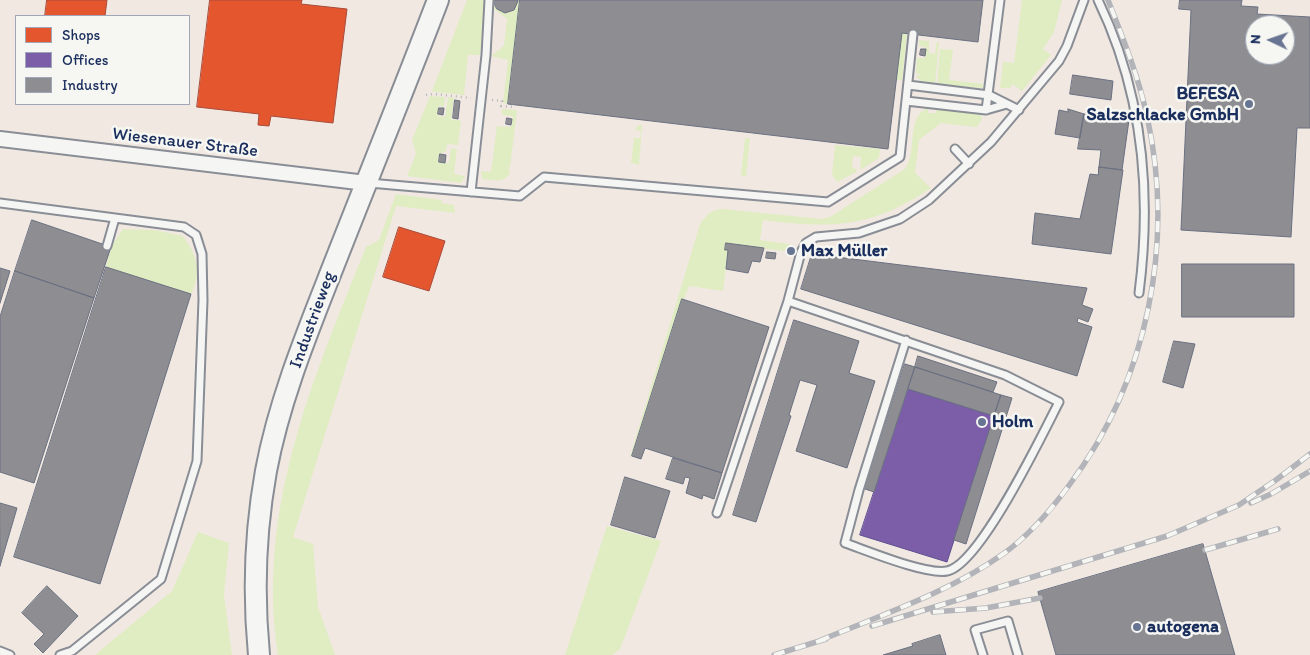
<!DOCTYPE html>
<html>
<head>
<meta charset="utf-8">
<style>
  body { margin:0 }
  #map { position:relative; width:1310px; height:655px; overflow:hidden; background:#f5f5f3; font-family:Itim,sans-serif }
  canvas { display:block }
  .legend { position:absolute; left:15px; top:15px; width:175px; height:90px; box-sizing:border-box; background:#f6f6f2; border:1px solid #9ea6b7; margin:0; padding:6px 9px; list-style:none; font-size:15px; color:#1b2f5e }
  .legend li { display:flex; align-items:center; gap:10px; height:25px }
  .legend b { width:25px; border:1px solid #9ea6b7 }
  .north { position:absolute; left:1245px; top:15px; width:50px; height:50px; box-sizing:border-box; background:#f6f6f2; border:1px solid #9ea6b7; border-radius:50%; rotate:273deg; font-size:14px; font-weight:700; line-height:20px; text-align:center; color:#1b2f5e }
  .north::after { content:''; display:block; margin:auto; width:18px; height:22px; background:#677492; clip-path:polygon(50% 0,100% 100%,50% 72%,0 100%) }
</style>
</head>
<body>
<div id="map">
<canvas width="1310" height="655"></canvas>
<ul class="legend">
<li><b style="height:14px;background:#e4572e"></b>Shops</li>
<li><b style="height:14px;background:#7b5ea7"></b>Offices</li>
<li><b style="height:14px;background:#8d8d92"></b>Industry</li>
</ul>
<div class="north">N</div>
</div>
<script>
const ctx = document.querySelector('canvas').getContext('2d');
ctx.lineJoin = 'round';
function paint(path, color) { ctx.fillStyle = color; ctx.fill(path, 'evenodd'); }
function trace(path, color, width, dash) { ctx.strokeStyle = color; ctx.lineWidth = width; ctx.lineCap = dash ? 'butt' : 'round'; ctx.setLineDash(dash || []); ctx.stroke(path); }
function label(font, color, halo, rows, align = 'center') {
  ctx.font = font + ' Itim,sans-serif'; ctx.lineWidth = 5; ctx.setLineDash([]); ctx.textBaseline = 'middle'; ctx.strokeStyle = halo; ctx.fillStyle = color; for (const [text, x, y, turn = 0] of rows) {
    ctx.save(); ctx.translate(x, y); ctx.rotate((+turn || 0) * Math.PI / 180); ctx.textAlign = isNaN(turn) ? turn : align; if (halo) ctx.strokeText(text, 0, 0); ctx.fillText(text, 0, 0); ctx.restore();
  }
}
const built = new Path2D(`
  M0 0H1310V655H0ZM16 16H189V104H16ZM1255 25H1285V55H1255Z`);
const green = new Path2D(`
  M467 0H485L480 55H468L464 95 435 92 432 91Z
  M492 0 497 9 505 13 514 10 518 0H520L508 104 503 103 508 60 491 56 504 46 507 19 493 8Z
  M1022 0H1062L1054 32 1043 49 1051 55 1022 91 1013 84 1010 88H1000L1003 62 1014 63Z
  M902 33H907L902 80H896Z
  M919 40 929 41V53L935 54 937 42H939L935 84 922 82 916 76 921 74 916 73 917 58H925L926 47 919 46Z
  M940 49 953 50 949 80 983 84V88L937 85Z
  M430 96 445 97 444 106H439L438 116 445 117 448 97 454 98 451 119 461 121 458 145 447 144 446 151 440 154 439 162 449 163 451 148 457 149 454 174 465 176 461 183 407 176 416 154 412 140Z
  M928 108V113H936L937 108 981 114 982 119 977 127H975L941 123 919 140 915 173 931 188C872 228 831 229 763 220L760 240 789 244 793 252 726 244 725 249 728 250 723 291 689 286 672 329 632 456 630 457 700 224C707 214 712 209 724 209L821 219 830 217 905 169C918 152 905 117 928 108Z
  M502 109 517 110 510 167H508L510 173C504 184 493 180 482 179L481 171 491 172 497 126 511 127 513 116 502 115Z
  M638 125H642L639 165 631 163 634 138H640L641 131 635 130Z
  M745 138H750L746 176H741Z
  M835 145 880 149 879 158 860 170 861 157 853 156 852 168 857 169 856 172 837 182 832 175Z
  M396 194 442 200 441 203 454 205 455 213 396 206 293 537 313 544 318 607 335 655H278C256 509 313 379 366 247L379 240Z
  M123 229 154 230 183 236C197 255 202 272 191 294L106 267 111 247Z
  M607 526 661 541 620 649 612 655H565Z
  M198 532 229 543 224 595 232 655H95L172 591Z`);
const shops = new Path2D(`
  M47 0H107L105 16H45Z
  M210 0H302L301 4 347 9 333 123 271 116 269 126 258 125 259 114 197 107Z
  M399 227 445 241 429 291 383 277Z`);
const offices = new Path2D(`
  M908 389 994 416 947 562 860 535Z`);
const industry = new Path2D(`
  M493 0H518V1L514 10 505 13 497 9Z
  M520 0H983L978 42 902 33 888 149 508 104Z
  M1180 0H1242L1241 6 1258 7 1257 14 1310 17V128H1297L1291 237 1181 230 1191 10 1179 9ZM1255 25H1285V55H1255Z
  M921 49H926L925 56 920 55Z
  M1073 75 1113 81 1111 100 1070 94Z
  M455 100 460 101 458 119 453 118Z
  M439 108H444L443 115 438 114Z
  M1068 109 1084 114 1080 138 1055 134 1059 110 1068 112Z
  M1084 114 1129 120 1122 170 1099 167 1101 150 1078 149Z
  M507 118 512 119 511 125 506 124Z
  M440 154 446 155 445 163 439 162Z
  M1099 167 1123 170 1111 254 1032 244 1035 213 1080 219 1090 174 1098 175Z
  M32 220 111 247 94 298 15 271Z
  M726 243 764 248 760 262 752 261 748 273 726 269 728 250H725Z
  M767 252 776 253 775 259 766 258Z
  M812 254 1087 288 1082 305 1093 309 1088 322 1078 318 1077 322 1092 327 1077 376 801 289Z
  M1182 264H1294V317H1182Z
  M106 267 191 294 100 584 14 557Z
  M0 268 10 271 0 303Z
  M15 271 94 298 34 483 0 472V317Z
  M682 299 769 327 722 473 645 448 641 459 632 456Z
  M794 320 859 341 849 373 875 381 847 468 796 451 817 385 800 380 789 415 791 416 756 522 733 515Z
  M1174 341 1195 344 1183 388 1163 382Z
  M918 356 997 382 993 392 915 367Z
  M905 364 915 367 874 492 865 489Z
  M915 367 1001 395 994 416 908 389Z
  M1001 395 1012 398 966 544 954 540Z
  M673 458 722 473 714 499 703 495 702 499 686 493 690 478 685 477 683 484 666 479Z
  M625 477 670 491 655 538 611 525Z
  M0 503 17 508 0 566Z
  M1203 544 1235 655H1056L1038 592Z
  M47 586 78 616 43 653 34 644 44 634 22 613Z
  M940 635 946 655H883L913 646 912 644Z`);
const path = new Path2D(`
  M426 95 434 94 471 98
  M492 100 502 101 501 106 513 107V104`);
const lane = new Path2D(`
  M1098 0C1143 93 1152 192 1139 293
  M908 85 989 95 1019 110
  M906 101 986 110 1007 104
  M986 110 1000 0
  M955 149 969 164
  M369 183 520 196 544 177 828 202 900 157 913 34
  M471 192 486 55 489 0
  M0 203 184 227 196 235 202 254 203 300 197 461 161 579 72 651 60 655
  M107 246 115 218
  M788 301 1005 375 1059 402C1043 433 980 565 947 571 926 575 868 551 845 543L859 490 906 340
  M717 513 788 301 801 252 806 243 816 237 859 233 900 219 929 200 991 142 1059 61 1067 46 1084 0
  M0 651 10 655
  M983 655 975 630 1008 621 1018 655`);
const street = new Path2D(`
  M0 139 366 183`);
const secondary = new Path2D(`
  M259 655C253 593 255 532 266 471 279 401 307 333 333 267 368 178 404 89 438 0`);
const rail = new Path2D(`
  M1251 503 1271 494 1310 471
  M1205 550 1278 529
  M933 612 986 608 1040 598
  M872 626 1167 536 1239 505 1276 480 1310 454
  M819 641C881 615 948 593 1003 554 1030 535 1051 510 1070 484 1148 380 1175 242 1147 116 1138 75 1123 38 1108 0
  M774 655 826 639`);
const markers = [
  [1249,104,5,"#677492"],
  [791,251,5,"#677492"],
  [982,422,5,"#677492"],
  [1137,627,5,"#677492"]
];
const poiNames = [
  ["BEFESA",1239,94,"right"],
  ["Salzschlacke GmbH",1239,115,"right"],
  ["Max Müller",801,251],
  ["Holm",992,422],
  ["autogena",1147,627]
];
const streetNames = [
  ["Wiesenauer Straße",185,143,7],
  ["Industrieweg",313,320,-70]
];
paint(built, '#f1e9e1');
paint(green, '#e0ecc2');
paint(shops, '#e4572e');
trace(shops, '#a84b3c', 1);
paint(offices, '#7b5ea7');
trace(offices, '#5e5091', 1);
paint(industry, '#8d8d92');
trace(industry, '#6b7182', 1);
trace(lane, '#898d95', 11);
trace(street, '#898d95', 18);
trace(secondary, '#898d95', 24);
trace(path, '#b2b4b9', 2.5, [1, 4]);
trace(lane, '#f5f5f3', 7);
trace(street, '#f5f5f3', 14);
trace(secondary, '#f5f5f3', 20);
trace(rail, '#b2b4b9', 5.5);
trace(rail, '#f6f6f2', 4, [11]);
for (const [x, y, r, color] of markers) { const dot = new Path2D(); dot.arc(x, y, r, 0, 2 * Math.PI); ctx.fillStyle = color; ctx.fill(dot); trace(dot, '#f6f6f2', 2); }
label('bold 18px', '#1b2f5e', '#f6f6f2', poiNames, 'left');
label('18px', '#1b2f5e', '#f6f6f2', streetNames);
</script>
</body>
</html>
